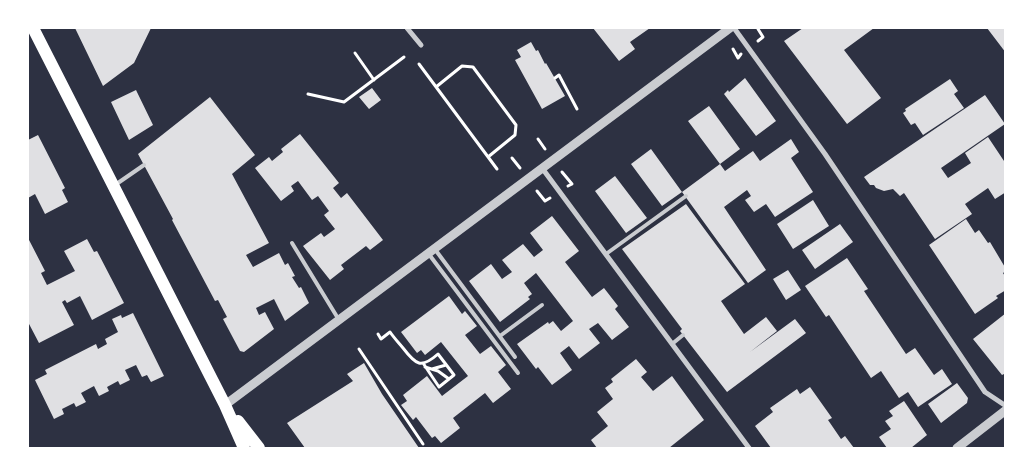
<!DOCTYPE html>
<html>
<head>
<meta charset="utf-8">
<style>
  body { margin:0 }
  #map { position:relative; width:1033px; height:476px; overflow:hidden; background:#2d3142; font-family:Rubik,sans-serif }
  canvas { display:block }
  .frame { position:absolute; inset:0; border:29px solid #fff; pointer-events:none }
</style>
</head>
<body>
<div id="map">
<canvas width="1033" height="476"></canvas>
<div class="frame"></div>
</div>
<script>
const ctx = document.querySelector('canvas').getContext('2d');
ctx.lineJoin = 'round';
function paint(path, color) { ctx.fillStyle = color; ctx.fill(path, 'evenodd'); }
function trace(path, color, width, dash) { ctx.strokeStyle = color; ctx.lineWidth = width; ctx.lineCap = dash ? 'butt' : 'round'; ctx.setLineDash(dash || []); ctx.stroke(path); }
const building = new Path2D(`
  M75 28H151L134 63 103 86Z
  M593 28H650L630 42 635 49 619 61Z
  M803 28H874L844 50 881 98 847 124 784 41Z
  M987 28H1006V53Z
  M531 42 536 51 538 50 545 64 546 63 565 96 542 109 515 60 521 57 517 50Z
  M745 78 776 121 756 136 724 94 728 90 729 92Z
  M950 79 958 91 954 94 964 108 923 135 915 123 911 125 903 113 906 111 905 109Z
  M372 88 381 100 369 109 359 97Z
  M136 90 153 125 129 140 111 102Z
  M985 95 1005 124 941 168 948 178 971 163 965 153 988 137 1006 164V192L995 199 988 188 965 204 972 214 935 239 904 193 900 196 893 189 884 191 876 188 874 185H870L864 177Z
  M210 97 255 155 232 174 269 243 246 255 253 267 279 253 285 265 288 263 295 276 292 277 299 288 301 287 309 303 285 321 274 299 256 308 259 315 265 312 274 329 244 352 240 351 223 319 227 317 218 300 215 301 172 220 173 219 138 154Z
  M709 106 740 149 720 164 688 121Z
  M300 134 339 183 333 188 341 198 347 193 383 240 370 250 366 246 341 265 344 269 330 280 303 246 321 233 324 237 335 229 324 215 329 211 318 196 312 200 298 181 291 186 294 191 281 201 255 168 269 157 272 161 283 152 281 149Z
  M38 135 65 188 62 190 68 202 45 214 35 194 28 198V140Z
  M791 139 799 152 791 158 813 192 775 217 766 204 754 212 745 200 751 196 747 190 724 207 766 270 748 283 682 192 720 164 725 171 753 151 760 161Z
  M651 149 682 192 662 206 631 164Z
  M615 176 647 218 626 233 595 191Z
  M813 200 829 226 793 249 777 224Z
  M686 204 745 284 721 301 744 334 766 317 777 331 750 352 795 319 806 333 727 392 683 335 680 331 682 329 622 249Z
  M552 216 579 251 565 262 592 297 604 288 618 306 615 309 629 327 612 340 598 323 589 329 600 343 579 359 569 346 560 353 572 370 552 385 538 367 536 369 517 344 548 322 549 324 553 321 561 331 573 321 536 273 524 283 532 294 528 297 530 299 500 322 469 281 491 264 502 279 512 272 502 260 523 244 534 257 543 250 530 233Z
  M966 219 975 233 979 230 988 243 990 242 1006 269V271L1003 273 1006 278V290L996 296 998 298 975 314 929 245Z
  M840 224 853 242 815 269 802 250Z
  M28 238 45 271 41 273 47 285 75 271 64 251 87 239 94 252 97 251 124 303 92 320 80 296 67 303 65 300 62 302 74 325 39 343 28 322Z
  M847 258 868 289 864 291 906 354 915 348 934 375 942 369 952 384 918 407 908 392 899 398 881 371 871 378 829 315 826 317 805 286Z
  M788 270 801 290 786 300 773 279Z
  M449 296 462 314 465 311 477 326 465 335 480 354 491 346 506 365 498 372 511 389 493 403 485 393 453 418 460 428 441 443 435 436 432 438 416 417 413 420 401 405 407 401 403 395 427 376 442 396 468 376 441 342 425 355 421 350 417 353 401 332Z
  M133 313 164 376 151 382 147 375 142 377 136 365 125 370 130 380 120 385 118 381 107 387 109 391 99 396 94 386 81 393 86 402 76 407 74 403 62 409 64 414 54 419 35 380 47 374 45 370 96 344 98 349 107 344 105 339 118 332 112 319 121 315 122 318Z
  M1006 313V373L1002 375 973 339Z
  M636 359 647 372 641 377 653 391 672 376 704 420 669 448H597L591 440 608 426 597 412 613 399 605 388 613 382 611 379Z
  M364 363 382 394 419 448H305L287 423 353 381 347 374Z
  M957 383 968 398 967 403 941 423 928 404Z
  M810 387 832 418 828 420 841 439 845 436 854 448H771L755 426 773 412 770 408 797 389 800 394Z
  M904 401 927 435 911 448H887L879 437 891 429 885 421 893 416 889 411Z`);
const path = new Path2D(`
  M758 41 763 37 758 29
  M733 49 738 58 741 54
  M355 53 374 80
  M419 64 497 169
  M555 78 559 75 577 109
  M436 87 462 66 473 67 516 125 515 135 488 157
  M308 94 344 102 404 57
  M538 139 545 149
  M512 158 520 168
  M562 172 572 184 568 186
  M537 191 545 201 550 198
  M378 334 381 339 390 332C394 338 399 343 403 348 416 365 421 369 438 354L454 375 439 387 423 363
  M359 349 423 444
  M425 367 438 371 449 379
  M432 369 446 365`);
const service = new Path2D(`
  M115 185 144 165
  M292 243 339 320
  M434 248 515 357
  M428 253 518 373
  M606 254 686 196
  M500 336 542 305
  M672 344 683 335`);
const minor = new Path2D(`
  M407 28 421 45
  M734 28 825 154 985 392 1006 406
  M542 168 749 448`);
const tertiary = new Path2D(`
  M225 405 730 28
  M957 448 1006 410`);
const primary = new Path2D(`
  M33 28 225 405 244 448
  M238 421 259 448`);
paint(building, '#e0e0e3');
trace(path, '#fff', 3);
trace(service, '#caccd0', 4);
trace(minor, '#caccd0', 5);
trace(tertiary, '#caccd0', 9);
trace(primary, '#fff', 12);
</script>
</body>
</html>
